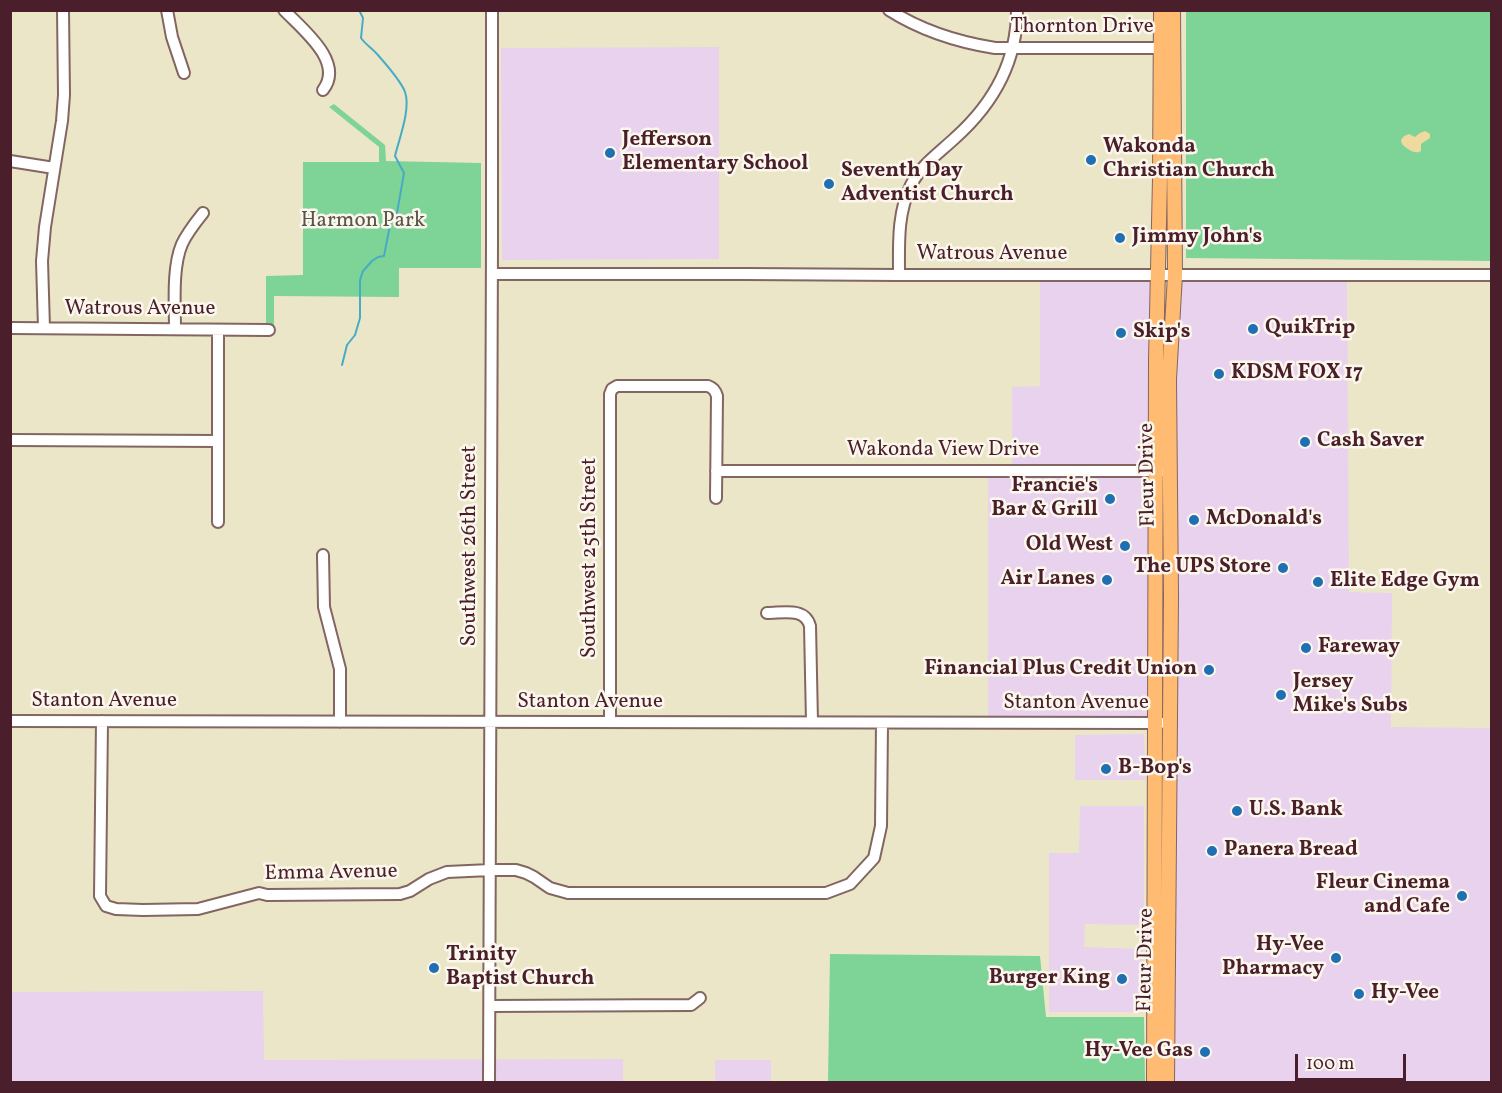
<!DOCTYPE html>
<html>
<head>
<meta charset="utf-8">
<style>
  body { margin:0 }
  #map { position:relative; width:1502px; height:1093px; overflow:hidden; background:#ece6c9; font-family:Vollkorn,serif }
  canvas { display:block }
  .frame { position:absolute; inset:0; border:12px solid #4a1f2b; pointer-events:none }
  .scale { position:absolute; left:1295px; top:1054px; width:111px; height:27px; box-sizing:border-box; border:3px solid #4a1f2b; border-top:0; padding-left:8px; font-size:18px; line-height:21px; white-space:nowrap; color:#4a1f2b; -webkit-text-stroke:4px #fbf7ec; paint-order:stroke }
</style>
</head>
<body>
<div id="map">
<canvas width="1502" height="1093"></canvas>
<div class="frame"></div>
<div class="scale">100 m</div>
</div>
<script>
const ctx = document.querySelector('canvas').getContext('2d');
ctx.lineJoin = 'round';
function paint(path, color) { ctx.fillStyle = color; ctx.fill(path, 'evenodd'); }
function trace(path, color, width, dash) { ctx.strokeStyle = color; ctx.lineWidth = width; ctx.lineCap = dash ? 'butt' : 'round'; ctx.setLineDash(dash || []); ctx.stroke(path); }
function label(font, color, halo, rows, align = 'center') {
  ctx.font = font + ' Vollkorn,serif'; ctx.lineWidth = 5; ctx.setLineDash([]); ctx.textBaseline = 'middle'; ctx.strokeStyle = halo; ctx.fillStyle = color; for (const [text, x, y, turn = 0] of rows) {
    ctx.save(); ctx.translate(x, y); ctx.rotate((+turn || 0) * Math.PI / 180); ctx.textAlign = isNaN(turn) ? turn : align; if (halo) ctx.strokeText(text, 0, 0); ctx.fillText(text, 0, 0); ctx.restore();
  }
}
const built = new Path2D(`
  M719 47V259L502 260 501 48Z
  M1040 275H1157L1155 723H988V471L1012 470V387L1040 386Z
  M1175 275H1347L1349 592 1392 593 1391 727 1491 728V1082H1167Z
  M1144 734 1146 780H1075V735Z
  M1080 806H1144V925L1085 924 1084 947 1143 949 1142 1012H1049V853H1079Z
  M263 991 264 1060 623 1059V1082H11L10 992Z
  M715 1060H771V1082H715Z`);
const green = new Path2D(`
  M1186 11H1491V261L1186 258Z
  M334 104 385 145 386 161 481 163V268H399V297L274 296V325H266V276L303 275V162H379V147L329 107Z
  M830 954 1040 956 1046 1017H1144L1145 1082H828Z`);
const sand = new Path2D(`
  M1425 131 1430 134V138L1421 144V151C1415 155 1407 149 1402 144L1401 140 1404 136 1409 134 1415 137 1420 133Z`);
const stream = new Path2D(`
  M342 365 347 345 355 335 360 318V280L363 271 372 261 378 257 384 256 390 225 397 213 404 173 395 156C399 139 411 109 405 92 401 81 385 63 377 54 372 48 366 45 361 38L363 18 359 10`);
const minor = new Path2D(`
  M167 10 172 37 184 73
  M284 10C302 29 345 62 323 90
  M889 10C922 31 957 42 995 48H1167
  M10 161 54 168
  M492 274H745L899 275H1492
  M899 275C899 244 897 214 911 185 921 165 939 153 955 138 993 104 1017 63 1017 10
  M10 328 269 330
  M44 328 42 261 45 227 62 121 64 95 63 10
  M175 329C175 305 172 267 182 244 187 233 195 223 203 213
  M10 440 218 441
  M716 471H1164
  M218 522V330
  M323 555 324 607 340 669V722
  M767 613C783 613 805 607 810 626L812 722
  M10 721 1161 723
  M102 721 100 896 106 906 116 909 143 910 198 909 259 893 267 895 400 894 410 891 429 879 447 872 490 870H516L526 873 534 877 550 888 568 893H826L850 884 874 858 881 826 882 723
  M610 722V394L612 389 617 386H708C713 388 715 390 717 396L716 498
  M490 1006 691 1005 700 998
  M489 1082 492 242V10`);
const major = new Path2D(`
  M1154 1082 1156 359 1160 178 1161 10
  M1167 1082 1171 597 1169 379 1175 275 1173 10`);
const markers = [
  [610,153,6,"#1f6fb2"],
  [1091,160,6,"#1f6fb2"],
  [829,184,6,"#1f6fb2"],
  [1120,238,6,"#1f6fb2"],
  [1253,329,6,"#1f6fb2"],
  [1121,333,6,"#1f6fb2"],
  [1219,374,6,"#1f6fb2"],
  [1305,442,6,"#1f6fb2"],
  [1110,499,6,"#1f6fb2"],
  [1194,520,6,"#1f6fb2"],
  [1125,546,6,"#1f6fb2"],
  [1283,568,6,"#1f6fb2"],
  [1107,580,6,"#1f6fb2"],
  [1318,582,6,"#1f6fb2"],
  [1306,648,6,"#1f6fb2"],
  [1209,670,6,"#1f6fb2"],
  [1281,695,6,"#1f6fb2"],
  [1106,769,6,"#1f6fb2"],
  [1237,811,6,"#1f6fb2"],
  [1212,851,6,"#1f6fb2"],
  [1462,896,6,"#1f6fb2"],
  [1336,958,6,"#1f6fb2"],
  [434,968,6,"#1f6fb2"],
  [1122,979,6,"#1f6fb2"],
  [1359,994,6,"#1f6fb2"],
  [1205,1052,6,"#1f6fb2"]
];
const streetNames = [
  ["Thornton Drive",1082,28],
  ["Watrous Avenue",992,255],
  ["Watrous Avenue",140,310],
  ["Wakonda View Drive",943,451],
  ["Fleur Drive",1149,475,-91],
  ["Southwest 26th Street",471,546,-90],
  ["Southwest 25th Street",591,558,-90],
  ["Stanton Avenue",104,702],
  ["Stanton Avenue",590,703],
  ["Stanton Avenue",1076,704],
  ["Emma Avenue",331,874,-1],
  ["Fleur Drive",1147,960,-89]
];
const poiNames = [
  ["Jefferson",622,141],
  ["Elementary School",622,165],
  ["Wakonda",1103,148],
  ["Christian Church",1103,172],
  ["Seventh Day",841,172],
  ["Adventist Church",841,196],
  ["Jimmy John's",1132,238],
  ["QuikTrip",1265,329],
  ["Skip's",1133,333],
  ["KDSM FOX 17",1231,374],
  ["Cash Saver",1317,442],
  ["Francie's",1098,487,"right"],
  ["Bar & Grill",1098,511,"right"],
  ["McDonald's",1206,520],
  ["Old West",1113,546,"right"],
  ["The UPS Store",1271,568,"right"],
  ["Air Lanes",1095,580,"right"],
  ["Elite Edge Gym",1330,582],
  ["Fareway",1318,648],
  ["Financial Plus Credit Union",1197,670,"right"],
  ["Jersey",1293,683],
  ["Mike's Subs",1293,707],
  ["B-Bop's",1118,769],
  ["U.S. Bank",1249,811],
  ["Panera Bread",1224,851],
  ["Fleur Cinema",1450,884,"right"],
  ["and Cafe",1450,908,"right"],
  ["Hy-Vee",1324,946,"right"],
  ["Pharmacy",1324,970,"right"],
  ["Trinity",446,956],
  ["Baptist Church",446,980],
  ["Burger King",1110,979,"right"],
  ["Hy-Vee",1371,994],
  ["Hy-Vee Gas",1193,1052,"right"]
];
const parkNames = [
  ["Harmon Park",363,222]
];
paint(built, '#e9d2ed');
paint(green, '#7ed397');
paint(sand, '#eeda9e');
trace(stream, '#46acc5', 2);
trace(minor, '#836562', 14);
trace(major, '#836562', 16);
trace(minor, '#fff', 10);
trace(major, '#ffbb71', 14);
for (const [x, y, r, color] of markers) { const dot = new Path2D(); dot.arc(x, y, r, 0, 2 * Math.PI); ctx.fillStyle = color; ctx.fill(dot); trace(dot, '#fbf7ec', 2); }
label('21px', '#4a1f2b', '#fbf7ec', streetNames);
label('bold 21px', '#4a1f2b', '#fbf7ec', poiNames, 'left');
label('21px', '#5a554b', '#fbf7ec', parkNames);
</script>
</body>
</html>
